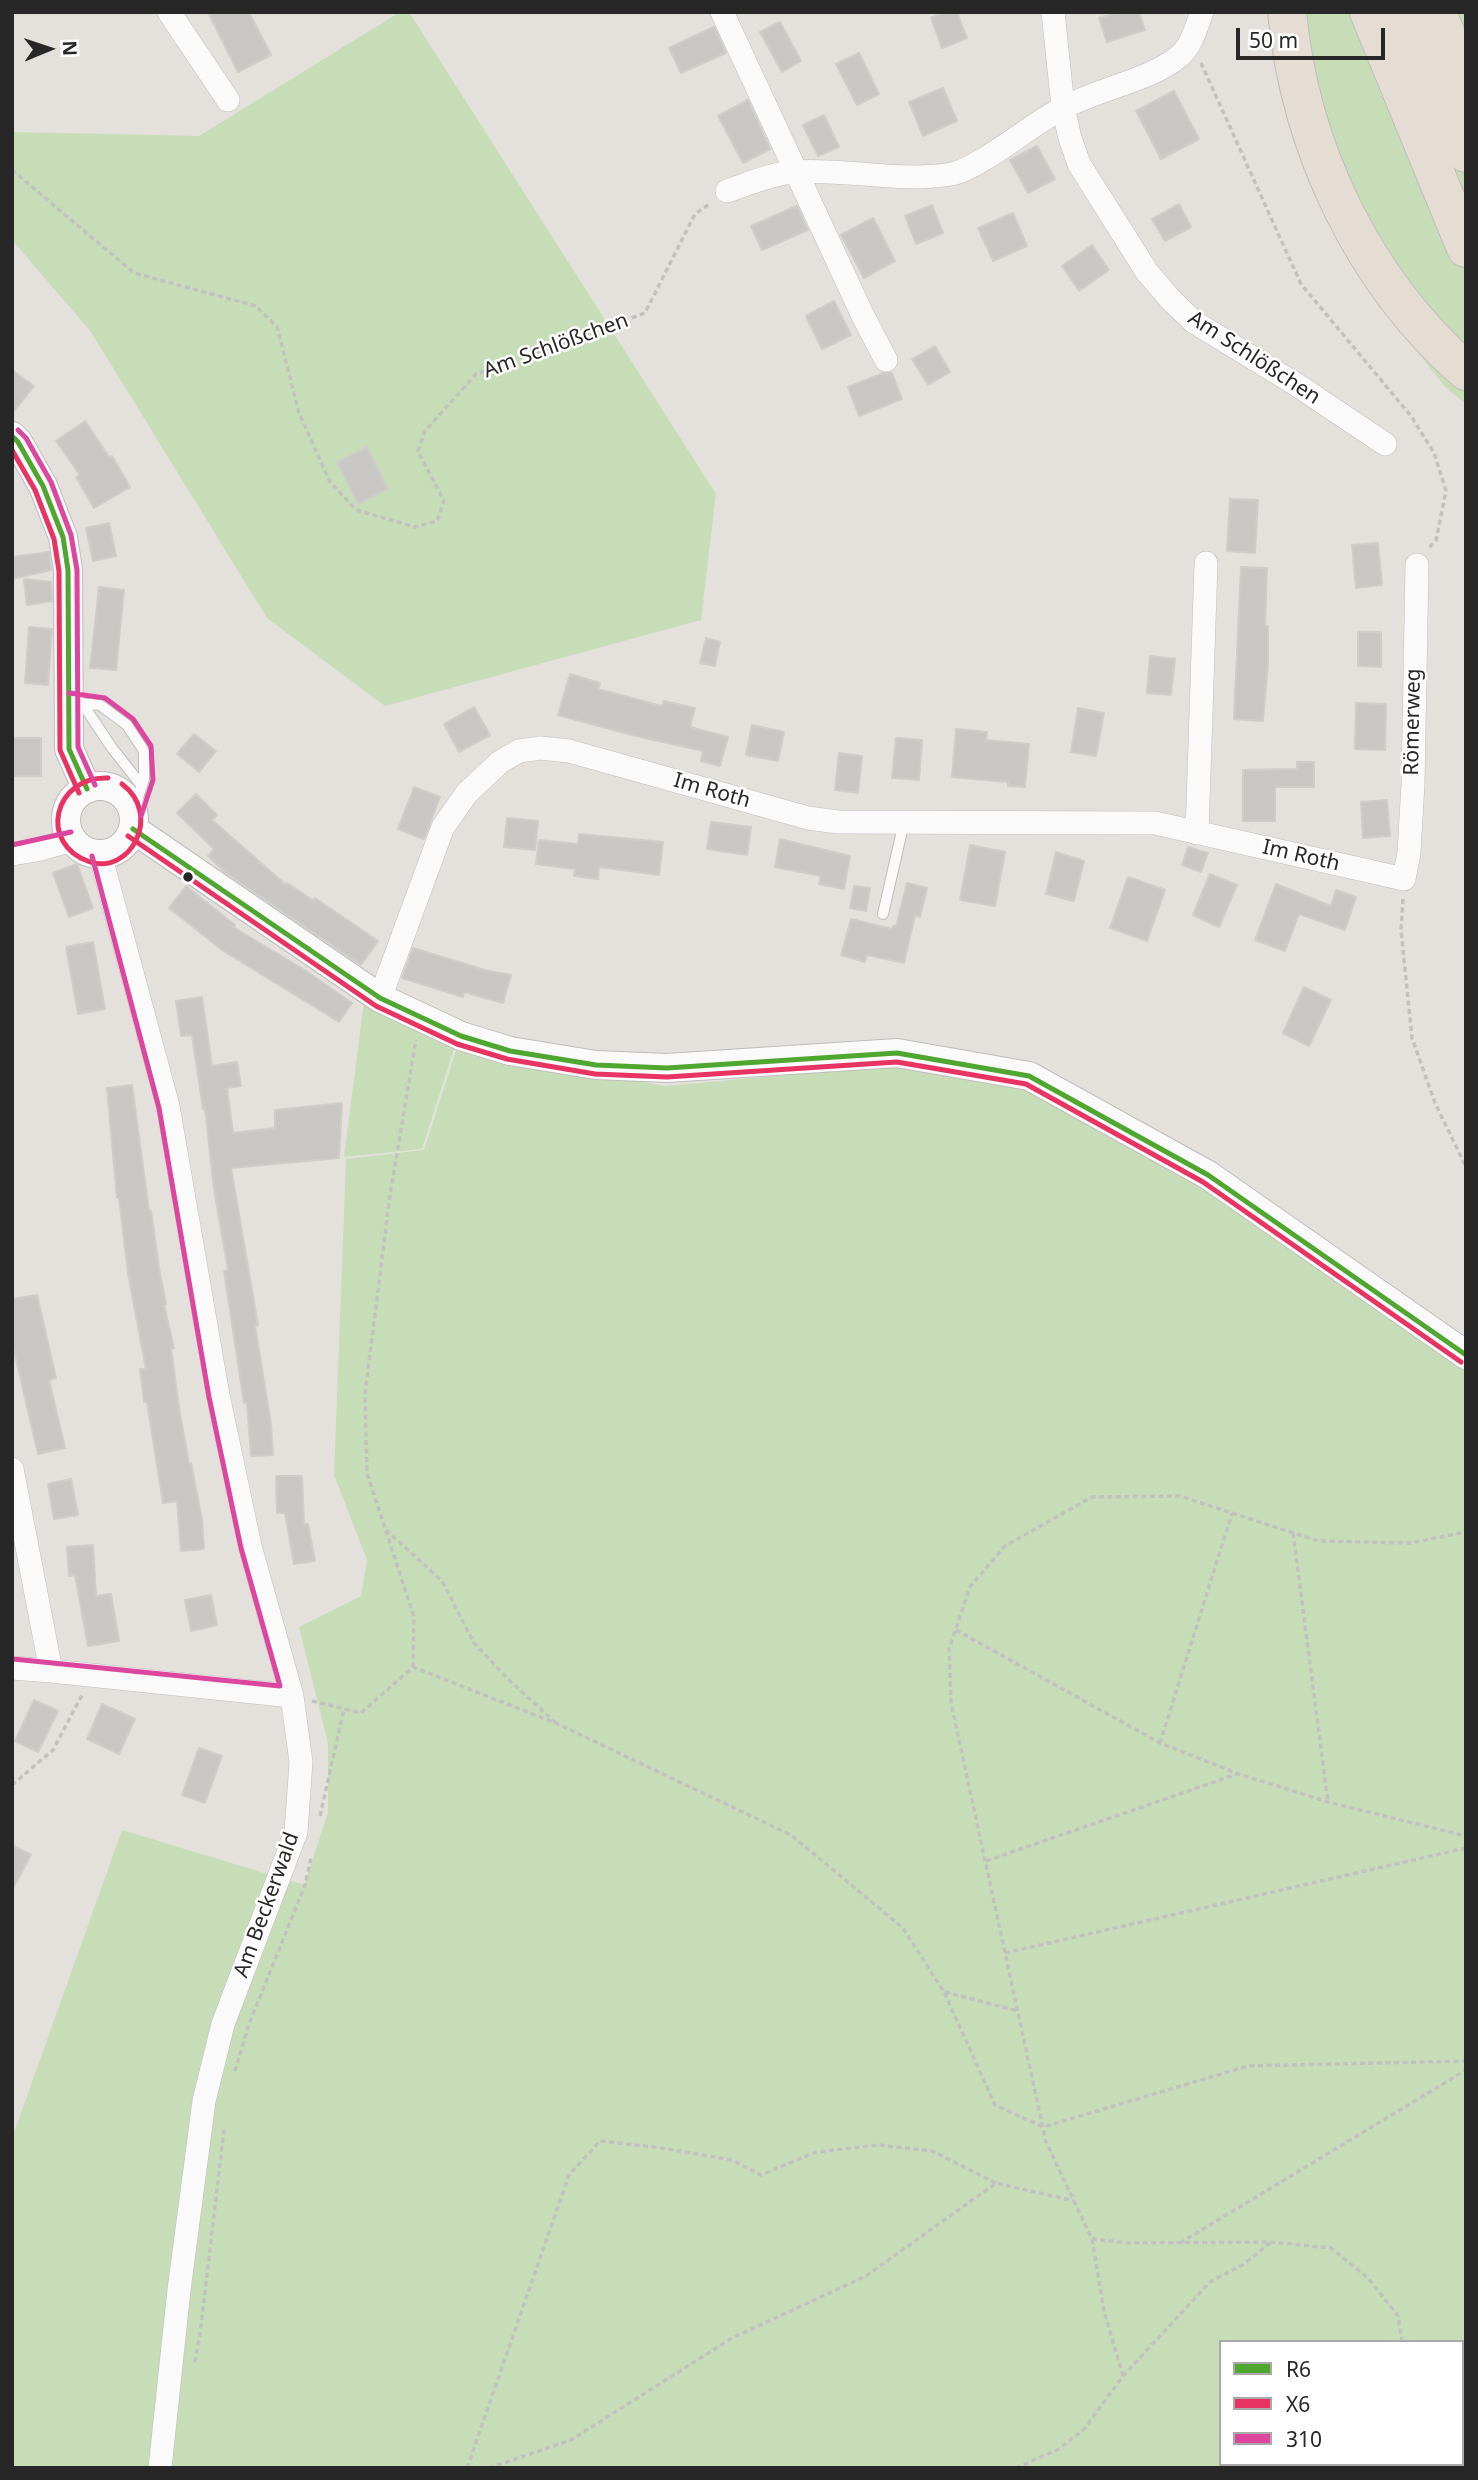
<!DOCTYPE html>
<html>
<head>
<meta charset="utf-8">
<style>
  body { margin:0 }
  #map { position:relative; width:1478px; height:2480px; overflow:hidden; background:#e4e1dc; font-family:"Noto Sans",sans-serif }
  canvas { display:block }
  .frame { position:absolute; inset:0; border:14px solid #272727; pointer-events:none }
  .legend { position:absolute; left:1219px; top:2340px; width:245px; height:126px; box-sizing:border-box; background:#fff; border:2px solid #a9a9a9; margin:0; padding:9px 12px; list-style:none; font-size:21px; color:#272727 }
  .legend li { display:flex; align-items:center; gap:14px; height:35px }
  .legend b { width:35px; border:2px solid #a9a9a9 }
  .north { position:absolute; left:14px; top:14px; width:70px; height:70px; -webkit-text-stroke:5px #fff; paint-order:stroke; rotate:88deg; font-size:19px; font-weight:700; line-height:28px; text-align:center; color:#272727 }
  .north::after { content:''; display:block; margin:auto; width:24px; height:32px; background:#272727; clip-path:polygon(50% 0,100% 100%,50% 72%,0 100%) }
  .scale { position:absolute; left:1236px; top:28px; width:149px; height:32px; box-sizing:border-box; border:4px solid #272727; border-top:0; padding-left:9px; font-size:21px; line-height:24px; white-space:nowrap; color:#272727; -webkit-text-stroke:5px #fff; paint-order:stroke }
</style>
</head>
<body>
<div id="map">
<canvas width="1478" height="2480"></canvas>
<div class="frame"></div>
<ul class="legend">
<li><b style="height:9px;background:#4fa730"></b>R6</li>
<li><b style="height:9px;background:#e83363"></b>X6</li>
<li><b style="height:9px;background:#dd469e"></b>310</li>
</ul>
<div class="north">N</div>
<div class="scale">50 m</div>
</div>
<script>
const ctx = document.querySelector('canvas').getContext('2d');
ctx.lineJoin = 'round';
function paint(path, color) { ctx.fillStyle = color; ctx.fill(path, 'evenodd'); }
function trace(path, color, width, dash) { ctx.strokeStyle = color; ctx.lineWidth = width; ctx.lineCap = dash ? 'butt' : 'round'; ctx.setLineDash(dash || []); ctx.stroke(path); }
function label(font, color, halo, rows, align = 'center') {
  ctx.font = font + ' "Noto Sans",sans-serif'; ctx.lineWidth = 5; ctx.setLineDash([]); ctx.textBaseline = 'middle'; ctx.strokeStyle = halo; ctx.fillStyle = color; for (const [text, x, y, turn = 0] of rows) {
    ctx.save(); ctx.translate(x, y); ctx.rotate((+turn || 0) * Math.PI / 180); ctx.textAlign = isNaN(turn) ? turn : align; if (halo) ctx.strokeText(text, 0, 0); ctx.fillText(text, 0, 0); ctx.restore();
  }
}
const green = new Path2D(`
  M400 12H409L716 494 701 620 385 706 267 618 91 332 12 240V132L199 136Z
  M1272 12H1466V404L1445 387 1375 297 1332 224 1293 136Z
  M365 993 458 1037 422 1149 344 1157Z
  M460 1038 511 1057 665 1086 899 1065 1029 1081 1192 1178 1466 1366V2468H12V2138L122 1830 304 1885 328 1813V1743L299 1627 361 1596 367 1560 334 1475 346 1159 424 1150ZM1221 2342H1462V2464H1221Z`);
const building = new Path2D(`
  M208 12H249L271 55 238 72Z
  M946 12H957L967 38 942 48 931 18Z
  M1118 12H1139L1145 30 1107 42 1099 18Z
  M780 22 801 61 782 72 760 32Z
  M714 27 726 53 681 73 669 48Z
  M859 53 879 94 857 105 836 64Z
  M943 88 957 121 923 136 909 102Z
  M1174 91 1199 139 1161 159 1136 111Z
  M748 100 770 149 743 163 718 116Z
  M824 115 839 147 818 156 803 125Z
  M1037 146 1055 179 1028 193 1010 160Z
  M1179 204 1191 227 1165 241 1152 219Z
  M932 205 943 233 916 244 905 216Z
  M797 206 808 230 762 250 751 226Z
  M1013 213 1027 246 993 261 978 228Z
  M873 218 895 261 864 278 841 235Z
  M1092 245 1109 270 1079 291 1062 266Z
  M834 301 851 335 822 349 806 316Z
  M935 346 950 372 928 385 912 359Z
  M12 370 34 386 12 414Z
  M883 373H892L902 399 859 416 848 387Z
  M85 421 109 457 112 456 130 487 94 508 76 477 80 475 56 441Z
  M367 447 388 489 358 504 337 462Z
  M1230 499 1258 500 1255 553 1227 551Z
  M109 523 116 556 93 561 86 528Z
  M1378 543 1382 585 1356 588 1352 545Z
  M49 552 51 570 12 579V557Z
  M1241 567 1267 568 1265 626H1268V663L1263 721 1234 719Z
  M24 579 51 582 52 601 27 605Z
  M99 587 124 590 116 670 90 668Z
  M29 627 52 629 48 685 25 683Z
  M1358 632H1381V667L1358 666Z
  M706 638 720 642 715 666 700 663Z
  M1150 656 1175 659 1171 695 1147 693Z
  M570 674 600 683 598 689 662 706 664 701 695 708 690 727 728 737 720 766 701 761 703 751 632 735 558 715Z
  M1356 703 1386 704 1385 750 1355 749Z
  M474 707 490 735 459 752 444 724Z
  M1078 708 1104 713 1096 756 1071 752Z
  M752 725 784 732 778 761 746 755Z
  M956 729 987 732 986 740 1029 744 1025 787 1008 786V782L952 777Z
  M194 734 216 751 199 772 177 754Z
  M12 738H41V776H12Z
  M896 738 922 740 919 780 892 778Z
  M839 753 862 756 858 793 835 790Z
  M1297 762H1314V787H1275V821H1243V770L1297 769Z
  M414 787 440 797 424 839 398 829Z
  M196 794 217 815 212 820 286 885 287 883 314 901 315 898 378 941 361 965 225 872 208 856 214 849 177 813Z
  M1387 800 1390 836 1363 838 1361 802Z
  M507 818 538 821 535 850 504 847Z
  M711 822 751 827 747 855 707 849Z
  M579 834 663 842 659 875 599 867 598 879 574 876 575 869 536 864 539 840 578 844Z
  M780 839 850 856 844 889 819 884 821 876 775 867Z
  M970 845 1005 852 995 906 960 900Z
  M1188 847 1208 853 1201 872 1182 865Z
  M1056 852 1084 861 1074 901 1046 894Z
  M77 864 93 908 69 917 53 873Z
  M1210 874 1237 885 1219 927 1193 915Z
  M1128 877 1165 890 1147 941 1110 928Z
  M907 883 927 888 920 917 915 915 904 963 867 955 865 962 841 955 851 919 892 929 893 926H896Z
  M1276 884 1331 906 1336 890 1356 897 1345 930 1299 914 1285 951 1255 940Z
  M186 886 235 925 233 927 303 969 352 1003 339 1022 222 950 169 908Z
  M854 886 870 888 866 911 850 908Z
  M93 942 105 1009 78 1014 66 947Z
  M413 948 485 970 511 975 503 1003 464 992 463 997 402 978Z
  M1304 987 1331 1000 1309 1046 1283 1033Z
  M202 997 212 1066 237 1062 241 1086 227 1088 233 1133 275 1128V1110L342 1103 339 1158 231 1168 258 1325 255 1326 271 1424 273 1455 251 1456 247 1403H244L224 1271 228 1270 214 1189 205 1108 203 1109 192 1035 181 1036 176 1001Z
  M132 1085 149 1211H151L159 1268 166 1304 164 1305 174 1348H171L180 1414 189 1463H191L202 1520 204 1549 181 1551 177 1501 163 1503 147 1402H144L140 1369H146L128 1273 119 1198H117L107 1088Z
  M37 1295 56 1378 49 1380 65 1448 38 1454 12 1342V1299Z
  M276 1476H302L304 1524H308L315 1561 294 1564 285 1513H277Z
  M71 1479 78 1515 54 1519 48 1484Z
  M93 1545 96 1596 111 1594 119 1641 88 1646 75 1575 69 1576 67 1547Z
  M211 1595 217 1625 191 1631 185 1600Z
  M34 1700 58 1711 38 1752 15 1741Z
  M102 1704 135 1719 119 1754 87 1739Z
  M199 1748 222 1756 205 1803 182 1795Z
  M12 1845 31 1855 12 1890Z`);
const path = new Path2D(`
  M1201 63 1301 284 1411 416 1434 453 1446 491 1436 540 1428 549
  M12 170 134 273 256 306 277 327 299 413 330 482 356 510 415 527 437 521 444 501 418 451 425 431 476 374 645 313 695 214 711 203
  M1403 899 1401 930 1412 1038 1435 1103 1466 1167
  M386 1530 442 1581 474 1643 509 1680 555 1722
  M1293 1533 1328 1802
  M956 1630 1160 1743 1239 1774 1328 1802 1466 1836
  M413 1667 414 1617 367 1473 365 1394 390 1195 416 1040
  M312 1701 361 1713 413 1667 558 1724 791 1835 903 1928 944 1992 995 2105 1043 2127 1248 2066 1466 2061
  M1160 1743 1232 1513
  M12 1785 53 1750 82 1695
  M320 1816 344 1709
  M986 1861 1237 1774
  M1005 1953 1466 1848
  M945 1992 1018 2011
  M235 2071 249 2024 305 1885 311 1858
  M1092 2239 1104 2311 1123 2376
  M1180 2243 1466 2070
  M1402 2342 1398 2316 1368 2278 1331 2248 1271 2242 1129 2243 1092 2239 1046 2142 951 1703 949 1649 970 1587 1005 1546 1092 1497 1180 1496 1318 1541 1410 1543 1466 1532
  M195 2362 200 2334 224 2130
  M467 2468 569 2175 600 2141 662 2148 732 2160 761 2175 816 2152 879 2145 932 2151 996 2183
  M489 2468 571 2440 732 2338 866 2276 996 2183 1074 2201
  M1016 2468 1059 2449 1084 2429 1123 2376 1210 2282 1244 2264 1270 2243
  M1302 2468 1308 2464`);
const service = new Path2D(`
  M70 702 100 705 127 725 144 751V779L133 813
  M82 703 112 748 142 786
  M883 914 904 822`);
const minor = new Path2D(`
  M169 12 228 100
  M722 12 863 316 886 360
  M1053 12 1063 107 1070 138 1079 164 1147 272 1172 301 1194 322 1297 385 1385 444
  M727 191C748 184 770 174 793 172 846 168 899 183 952 174 980 168 1032 124 1061 109 1094 90 1148 81 1177 58 1191 48 1196 28 1202 12
  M1197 833 1206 563
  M12 854 37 850 73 840
  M100 854 168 1106 218 1395 250 1546 292 1696 301 1762 296 1832 223 2024 204 2101 179 2290 160 2468
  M380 998 443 827 467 793 500 762 519 751 540 748 569 751 808 818 838 822 1155 823 1404 879 1409 853 1413 784 1417 565
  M12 1469 51 1671
  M12 1668 51 1671 292 1696`);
const tertiary = new Path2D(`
  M12 436 18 442 43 486 63 537 68 570 69 749 87 789
  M66 820a34 34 0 1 1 68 0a34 34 0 1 1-68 0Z
  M133 829 380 998 461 1036 510 1051 596 1065 667 1068 897 1053 1029 1076 1208 1175 1466 1355`);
const motorway = new Path2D(`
  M1287 12C1300 148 1363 281 1466 371
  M1369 12 1466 248
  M1406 12 1466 153
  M1437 12 1464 80`);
const bus1 = new Path2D(`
  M12 436 18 442 43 486 63 537 68 570 69 749 87 789
  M133 829 380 998 461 1036 510 1051 596 1065 667 1068 897 1053 1029 1076 1208 1175 1466 1355`);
const bus2 = new Path2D(`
  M12 450 35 490 54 539 59 571 60 750 79 793
  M108 778C54 776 37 844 90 862 130 875 163 815 122 784
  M128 836 376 1006 457 1044 507 1059 595 1074 667 1077 897 1062 1026 1084 1203 1182 1461 1362`);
const bus3 = new Path2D(`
  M18 430 26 438 51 482 71 535 77 570 78 747 95 785
  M69 693 105 698 133 719 151 746 153 780 141 816
  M12 845 71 832
  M13 1659 280 1686 241 1548 209 1397 159 1108 92 856`);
const markers = [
  [188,877,6,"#272727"]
];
const streetNames = [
  ["Am Schlößchen",556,346,-20],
  ["Am Schlößchen",1254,358,33],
  ["Römerweg",1413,722,-89],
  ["Im Roth",712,791,16],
  ["Im Roth",1301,856,13],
  ["Am Beckerwald",267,1905,-70]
];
paint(green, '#c7ddb8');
paint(building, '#c9c7c3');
trace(building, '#cfcdc9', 2);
trace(service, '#bebdbe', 12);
trace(minor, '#bebdbe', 24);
trace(tertiary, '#bebdbe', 30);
trace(motorway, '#bebdbb', 40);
trace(path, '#c2c1c0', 3.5, [5, 3.5]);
trace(service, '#fbfafa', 10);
trace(minor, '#fbfafa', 23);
trace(tertiary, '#fbfafa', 28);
trace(motorway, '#e5dcd4', 38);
trace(bus1, '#4fa730', 5);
trace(bus2, '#e83363', 5);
trace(bus3, '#dd469e', 5);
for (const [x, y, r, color] of markers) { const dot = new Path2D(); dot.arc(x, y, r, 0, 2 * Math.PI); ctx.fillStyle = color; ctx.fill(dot); trace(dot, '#fff', 2.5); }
label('21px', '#272727', '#fff', streetNames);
</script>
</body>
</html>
